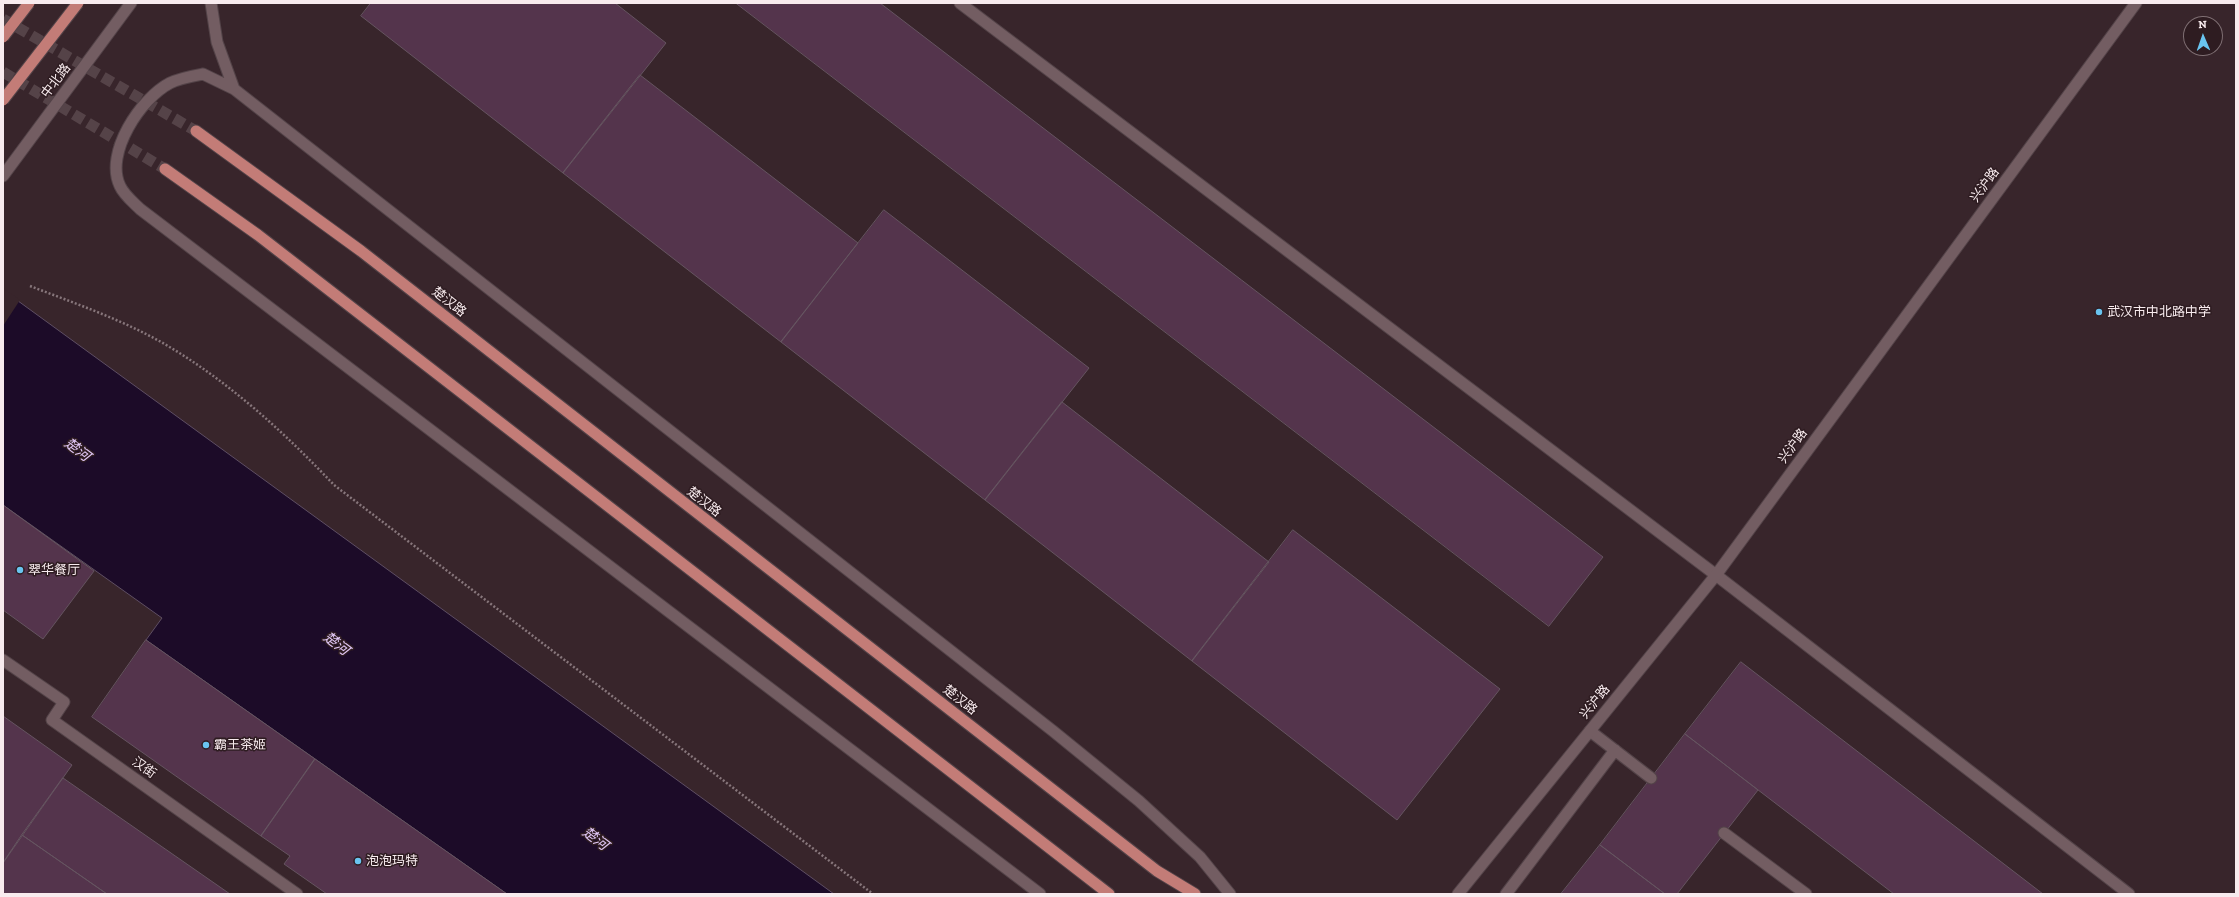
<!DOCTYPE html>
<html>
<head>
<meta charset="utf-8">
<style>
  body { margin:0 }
  #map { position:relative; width:2239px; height:897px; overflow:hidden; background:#38252b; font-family:"Zilla Slab",serif }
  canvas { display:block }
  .frame { position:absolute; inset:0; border:4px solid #f8ebee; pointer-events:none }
  .north { position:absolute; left:2183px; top:16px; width:40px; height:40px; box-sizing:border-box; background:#2e1c21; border:1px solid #7f6f73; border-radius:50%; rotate:358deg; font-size:11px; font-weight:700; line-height:16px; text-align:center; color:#f8ebee }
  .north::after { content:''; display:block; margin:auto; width:14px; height:18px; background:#69c4f0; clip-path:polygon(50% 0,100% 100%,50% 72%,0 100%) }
</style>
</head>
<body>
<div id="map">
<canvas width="2239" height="897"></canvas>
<div class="frame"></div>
<div class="north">N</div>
</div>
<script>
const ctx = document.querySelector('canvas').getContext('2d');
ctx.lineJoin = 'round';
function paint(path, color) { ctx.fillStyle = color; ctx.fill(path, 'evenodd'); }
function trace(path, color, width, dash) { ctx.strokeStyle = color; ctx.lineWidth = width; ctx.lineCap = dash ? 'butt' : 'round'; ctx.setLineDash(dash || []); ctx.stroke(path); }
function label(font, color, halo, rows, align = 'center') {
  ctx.font = font + ' "Zilla Slab","Noto Sans SC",serif'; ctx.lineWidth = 3; ctx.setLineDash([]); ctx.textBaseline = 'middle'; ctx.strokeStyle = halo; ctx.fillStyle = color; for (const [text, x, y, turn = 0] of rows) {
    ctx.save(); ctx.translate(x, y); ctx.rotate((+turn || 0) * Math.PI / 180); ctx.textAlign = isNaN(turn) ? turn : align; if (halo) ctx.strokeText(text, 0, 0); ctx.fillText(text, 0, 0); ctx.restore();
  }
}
const water = new Path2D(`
  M3 290 834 894H507L146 640 162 618 3 505Z`);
const pier = new Path2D(`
  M3 288 20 300 3 326Z`);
const building = new Path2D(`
  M371 3H615L666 43 563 173 361 16Z
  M736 3H880L1603 557 1549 626Z
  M640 75 858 243 781 342 563 173Z
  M884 210 1089 368 985 500 781 342Z
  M1062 402 1269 562 1192 661 985 500Z
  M3 505 94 571 43 639 3 610Z
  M1293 530 1500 689 1397 820 1192 661Z
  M146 640 315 759 261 836 92 717Z
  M1741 662 2043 894H1894L1685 734Z
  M3 716 72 765 3 863Z
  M1685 734 1758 790 1677 894H1665L1600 845Z
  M315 759 507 894H327L284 864 290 856 261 836Z
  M63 778 230 894H107L22 835Z
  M22 835 107 894H3V863Z
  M1600 845 1665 894H1561Z`);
const primaryTunnel = new Path2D(`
  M3 19 196 131
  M3 72 165 169`);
const path = new Path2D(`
  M30 286C74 303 120 319 161 342 226 379 283 431 334 485L873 894`);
const service = new Path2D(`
  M1590 731 1651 778
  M1724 833 1806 894
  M1506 894 1615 750`);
const pedestrian = new Path2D(`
  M3 660 64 702 52 720 297 894`);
const minor = new Path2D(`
  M960 3 1716 575 2129 894`);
const tertiary = new Path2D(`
  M1458 894 1716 575 2136 3`);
const secondary = new Path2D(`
  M211 3 217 42 234 89
  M3 176 131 3
  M1040 894 140 209C133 202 124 195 120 186 104 153 141 98 170 83 180 78 192 76 203 74L234 89 1053 731 1139 801 1200 857 1230 894`);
const primary = new Path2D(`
  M196 131 361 251 1157 871 1195 894
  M165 169 258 235 1109 894`);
const primaryBridge = new Path2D(`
  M3 37 29 3
  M3 100 78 3`);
const markers = [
  [2099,312,4,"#69c4f0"],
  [20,570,4,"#69c4f0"],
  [206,745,4,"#69c4f0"],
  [358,861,4,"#69c4f0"]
];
const streetNames = [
  ["中北路",56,81,-53],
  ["兴沪路",1985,185,-54],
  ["楚汉路",449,302,38],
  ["兴沪路",1793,446,-54],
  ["楚汉路",704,502,38],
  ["楚汉路",960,700,38],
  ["兴沪路",1595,702,-51],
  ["汉街",144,768,35]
];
const poiNames = [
  ["武汉市中北路中学",2107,312],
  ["翠华餐厅",28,570],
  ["霸王茶姬",214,745],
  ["泡泡玛特",366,861]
];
const waterNames = [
  ["楚河",77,450,37],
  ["楚河",336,644,37],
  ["楚河",595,839,37]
];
paint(water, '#1c0b28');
trace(water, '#5e4e63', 1);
paint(pier, '#38252b');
paint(building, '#54344c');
trace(building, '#655460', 1);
trace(primaryTunnel, '#554348', 11, [11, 5.5]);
trace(service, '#534348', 13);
trace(pedestrian, '#534348', 13);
trace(minor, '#534348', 13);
trace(tertiary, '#534348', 13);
trace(secondary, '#534348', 13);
trace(primary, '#534348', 13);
trace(path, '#87767b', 2.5, [2, 2]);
trace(service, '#735d62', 11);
trace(pedestrian, '#735d62', 11);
trace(minor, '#735d62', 11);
trace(tertiary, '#735d62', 11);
trace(secondary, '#735d62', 11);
trace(primary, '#c37c77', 11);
trace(primaryBridge, '#534348', 13, []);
trace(primaryBridge, '#c37c77', 11);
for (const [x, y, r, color] of markers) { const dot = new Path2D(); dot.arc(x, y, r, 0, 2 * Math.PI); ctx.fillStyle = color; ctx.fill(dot); trace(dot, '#2e1c21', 1.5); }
label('13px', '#f8ebee', '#2e1c21', streetNames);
label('13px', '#f8ebee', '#2e1c21', poiNames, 'left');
label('italic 14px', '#e3c9f9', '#2e1c21', waterNames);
</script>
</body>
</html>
